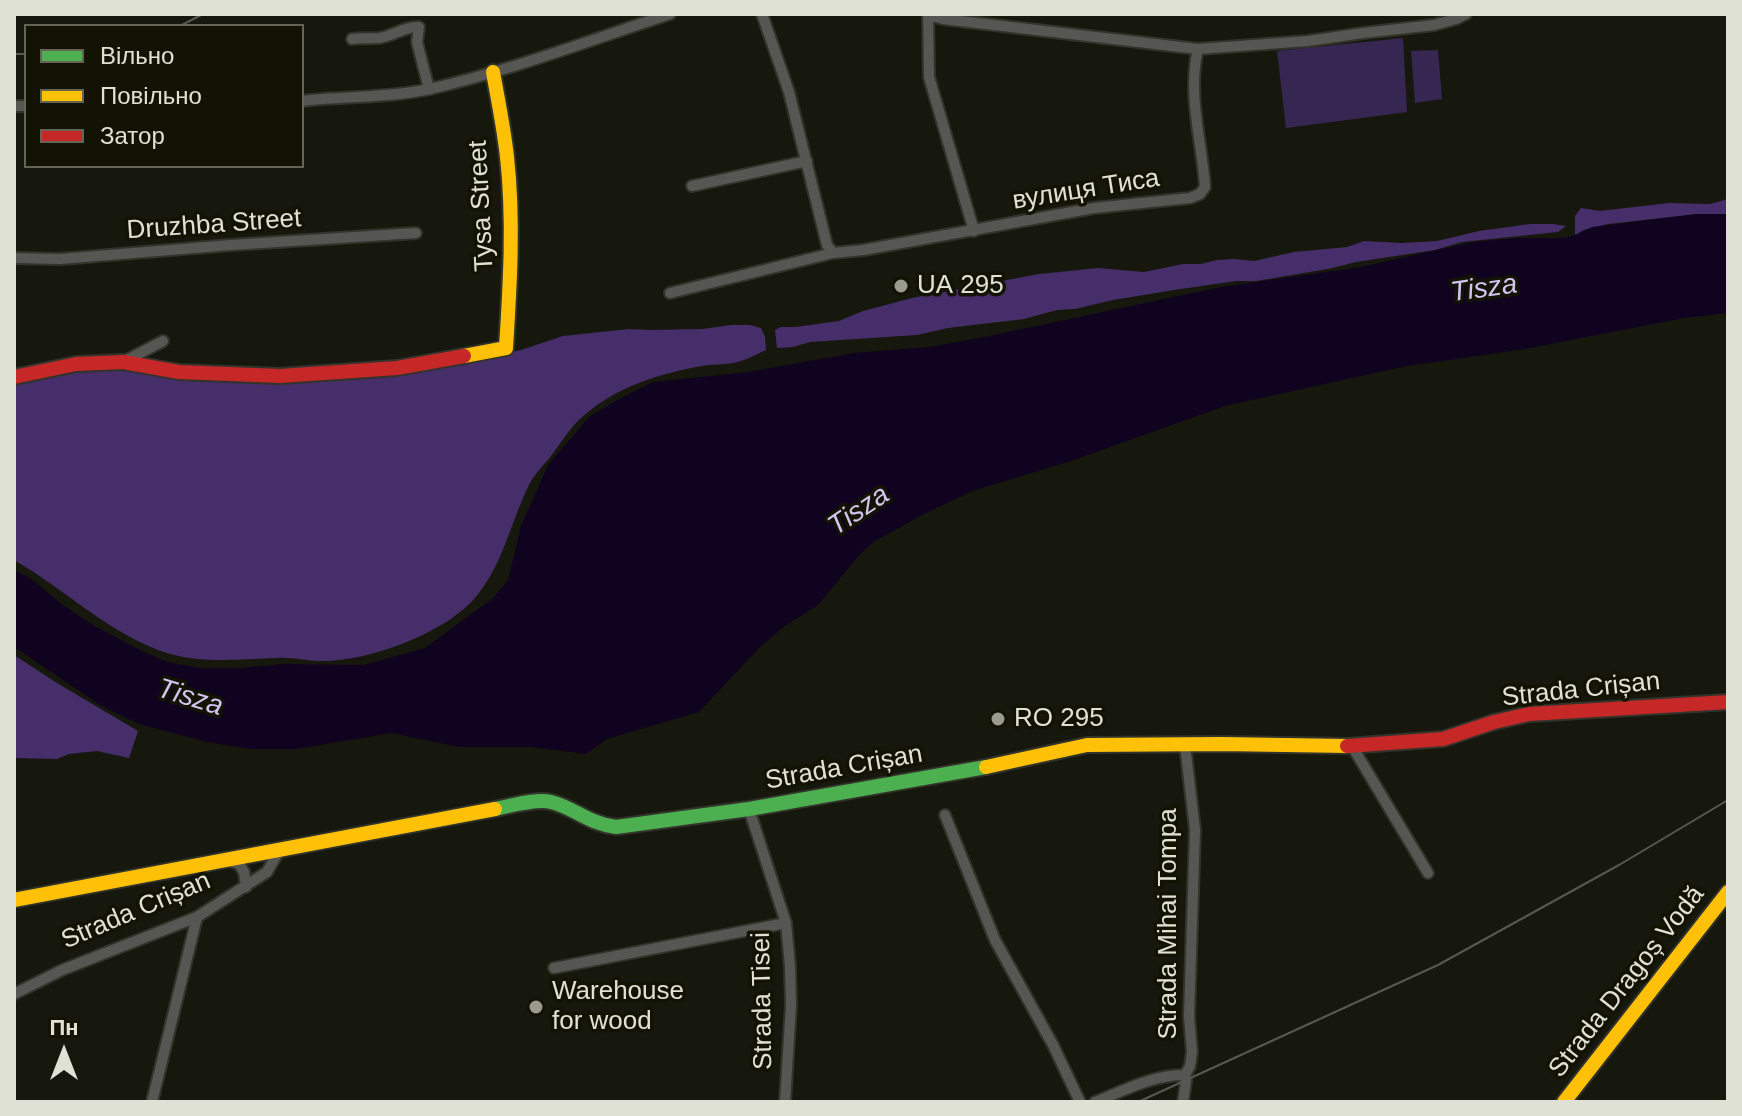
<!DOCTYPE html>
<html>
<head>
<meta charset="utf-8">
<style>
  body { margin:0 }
  #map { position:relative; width:1742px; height:1116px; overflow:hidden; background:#17180d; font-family:Arial,sans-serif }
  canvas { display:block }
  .frame { position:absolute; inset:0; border:16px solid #e0e1d5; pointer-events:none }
  .legend { position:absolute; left:24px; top:24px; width:280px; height:144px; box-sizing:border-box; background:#121303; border:2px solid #646557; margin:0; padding:10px 14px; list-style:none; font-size:24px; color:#e0e1d5 }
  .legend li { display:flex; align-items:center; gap:16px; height:40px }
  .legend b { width:40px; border:2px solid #646557 }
  .north { position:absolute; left:24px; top:1012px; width:80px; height:80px; -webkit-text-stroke:6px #121303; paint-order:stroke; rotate:0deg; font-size:22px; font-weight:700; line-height:32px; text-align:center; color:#e0e1d5 }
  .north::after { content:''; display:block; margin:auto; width:28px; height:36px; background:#e0e1d5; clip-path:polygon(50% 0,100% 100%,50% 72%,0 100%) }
</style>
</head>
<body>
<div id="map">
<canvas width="1742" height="1116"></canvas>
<div class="frame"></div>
<ul class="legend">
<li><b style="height:10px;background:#4caf50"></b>Вільно</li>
<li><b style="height:10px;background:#ffc107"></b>Повільно</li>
<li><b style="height:10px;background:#c62828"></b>Затор</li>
</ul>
<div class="north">Пн</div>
</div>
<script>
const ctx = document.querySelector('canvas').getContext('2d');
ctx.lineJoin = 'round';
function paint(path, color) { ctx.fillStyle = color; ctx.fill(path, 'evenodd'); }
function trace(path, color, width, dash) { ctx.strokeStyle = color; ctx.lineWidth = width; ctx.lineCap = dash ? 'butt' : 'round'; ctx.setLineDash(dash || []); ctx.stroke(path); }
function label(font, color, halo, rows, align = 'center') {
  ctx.font = font + ' Arial,sans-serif'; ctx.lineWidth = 7; ctx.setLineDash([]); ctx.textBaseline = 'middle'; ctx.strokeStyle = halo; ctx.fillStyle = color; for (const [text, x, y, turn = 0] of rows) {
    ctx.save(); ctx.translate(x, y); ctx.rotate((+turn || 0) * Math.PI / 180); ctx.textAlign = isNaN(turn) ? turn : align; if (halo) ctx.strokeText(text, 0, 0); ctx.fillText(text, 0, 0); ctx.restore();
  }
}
const green = new Path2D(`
  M1403 38 1407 112 1286 128 1277 51Z
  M1438 50 1442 99 1415 103 1411 51Z`);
const forest = new Path2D(`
  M1728 199V214H1697L1608 224 1584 230 1575 235V216L1581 208 1600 211 1669 203 1710 204Z
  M1530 224H1553L1566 226 1558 232 1462 242 1435 250 1356 262 1328 269 1256 281H1236L1174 290 1113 300 1075 309 1057 310 1024 319 948 328 917 335 810 342 793 347 777 348 775 330 781 327H795L839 321 863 311 912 298 1039 274 1098 268 1144 272 1183 264H1201L1217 260 1235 259 1254 261 1294 252 1347 247 1364 241 1402 243 1437 241 1479 231Z
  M731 325H750L761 328 765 337 766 350C753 356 741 363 726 364 718 365 710 364 702 366 658 374 615 387 581 418 569 429 561 443 551 456 543 466 535 473 529 485 510 523 503 566 474 599 443 634 367 662 320 661 306 661 292 657 278 658 235 659 199 665 158 650 104 629 63 588 14 560V382L75 369 131 366 278 382 396 376 521 350 563 336 629 329 650 330 703 329Z
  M14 655 57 683 138 731 129 758 97 751 69 754 57 759 14 758Z`);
const water = new Path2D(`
  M1697 214H1728V313L1684 318 1525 349 1407 366 1225 406 1071 461 975 490 926 513 875 541 861 553 818 605 782 628 759 648 699 712 607 739 586 754 531 747H459L392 733 296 749H251L207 742 139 724 100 705 14 647V570L30 578 59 602 91 624 142 651 167 662 200 668H240L282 664 364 665 425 648 493 598 508 580 521 526 548 465 590 416 623 397 653 382 748 372 854 353 929 347 989 336 1221 287 1361 267 1473 242 1515 238H1563L1575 235 1592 227Z`);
const street = new Path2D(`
  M762 14 789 92 827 245 833 253
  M928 14 929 77 974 231
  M928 15 943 19 1198 49 1308 41 1363 33 1434 25 1456 19 1466 14
  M352 39C361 38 371 38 379 38 393 36 405 26 419 27L417 42 429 89
  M302 101C344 96 389 98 430 89 512 70 591 40 670 14
  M14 106H26
  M692 186 807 161
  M14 258 60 259 231 245 416 233
  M670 293 833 253 863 250 1094 208 1190 198 1200 194 1205 187C1202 142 1187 94 1198 49
  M123 362 163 341
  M1352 746 1428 873
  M749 809 786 923 790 966 791 1005 785 1102
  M945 815 995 940 1053 1045 1080 1102
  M230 861 239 864 244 872 246 887
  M554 968 786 923
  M14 994 62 970 197 917 267 872 279 851
  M152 1102 197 917
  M1095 1102C1123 1091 1155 1074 1185 1075
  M1183 1102 1186 1081 1185 1075 1190 1066 1192 1052 1189 1016 1195 830 1185 745`);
const fast = new Path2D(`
  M495 809C510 806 537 798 551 802 575 808 589 824 616 827L749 809 986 767`);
const slow = new Path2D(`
  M464 356 506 348C510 285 514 220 507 157 504 129 498 100 493 72
  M986 767 1087 745 1221 744 1347 746
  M14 900 495 809
  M1564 1102 1728 892`);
const jam = new Path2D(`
  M14 377 76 364 123 362 179 372 280 376 397 368 464 356
  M1347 746 1443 739 1494 722 1529 714 1728 702`);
const rail = new Path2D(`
  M180 26 203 14
  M14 54H26
  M1138 1102 1438 965 1619 865 1728 800`);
const markers = [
  [901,286,8,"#9a9b8f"],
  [998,719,8,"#9a9b8f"],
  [536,1007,8,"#9a9b8f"]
];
const streetNames = [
  ["вулиця Тиса",1086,190,-9],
  ["Tysa Street",482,206,-93],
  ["Druzhba Street",214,225,-4],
  ["Strada Crișan",1581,690,-6],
  ["Strada Crișan",844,768,-10],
  ["Strada Crișan",136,911,-23],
  ["Strada Mihai Tompa",1169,924,-90],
  ["Strada Dragoș Vodă",1627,982,-52],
  ["Strada Tisei",763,1001,-91]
];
const poiNames = [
  ["UA 295",917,286],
  ["RO 295",1014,719],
  ["Warehouse",552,992],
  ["for wood",552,1022]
];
const waterNames = [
  ["Tisza",1484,289,-8],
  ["Tisza",859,511,-34],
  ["Tisza",190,698,17]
];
paint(green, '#362652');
paint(forest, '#462e6a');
paint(water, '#0f031f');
trace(street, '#32332a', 14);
trace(fast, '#32332a', 18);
trace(slow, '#32332a', 18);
trace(jam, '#32332a', 18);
trace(street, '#565752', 10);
trace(fast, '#4caf50', 14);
trace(slow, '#ffc107', 14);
trace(jam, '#c62828', 14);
trace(rail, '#575851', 2);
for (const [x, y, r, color] of markers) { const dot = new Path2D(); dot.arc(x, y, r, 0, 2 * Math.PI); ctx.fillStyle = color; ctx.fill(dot); trace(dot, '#121303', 3); }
label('26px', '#e0e1d5', '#121303', streetNames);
label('26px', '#e0e1d5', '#121303', poiNames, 'left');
label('italic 28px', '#d1c5f0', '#121303', waterNames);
</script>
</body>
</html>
